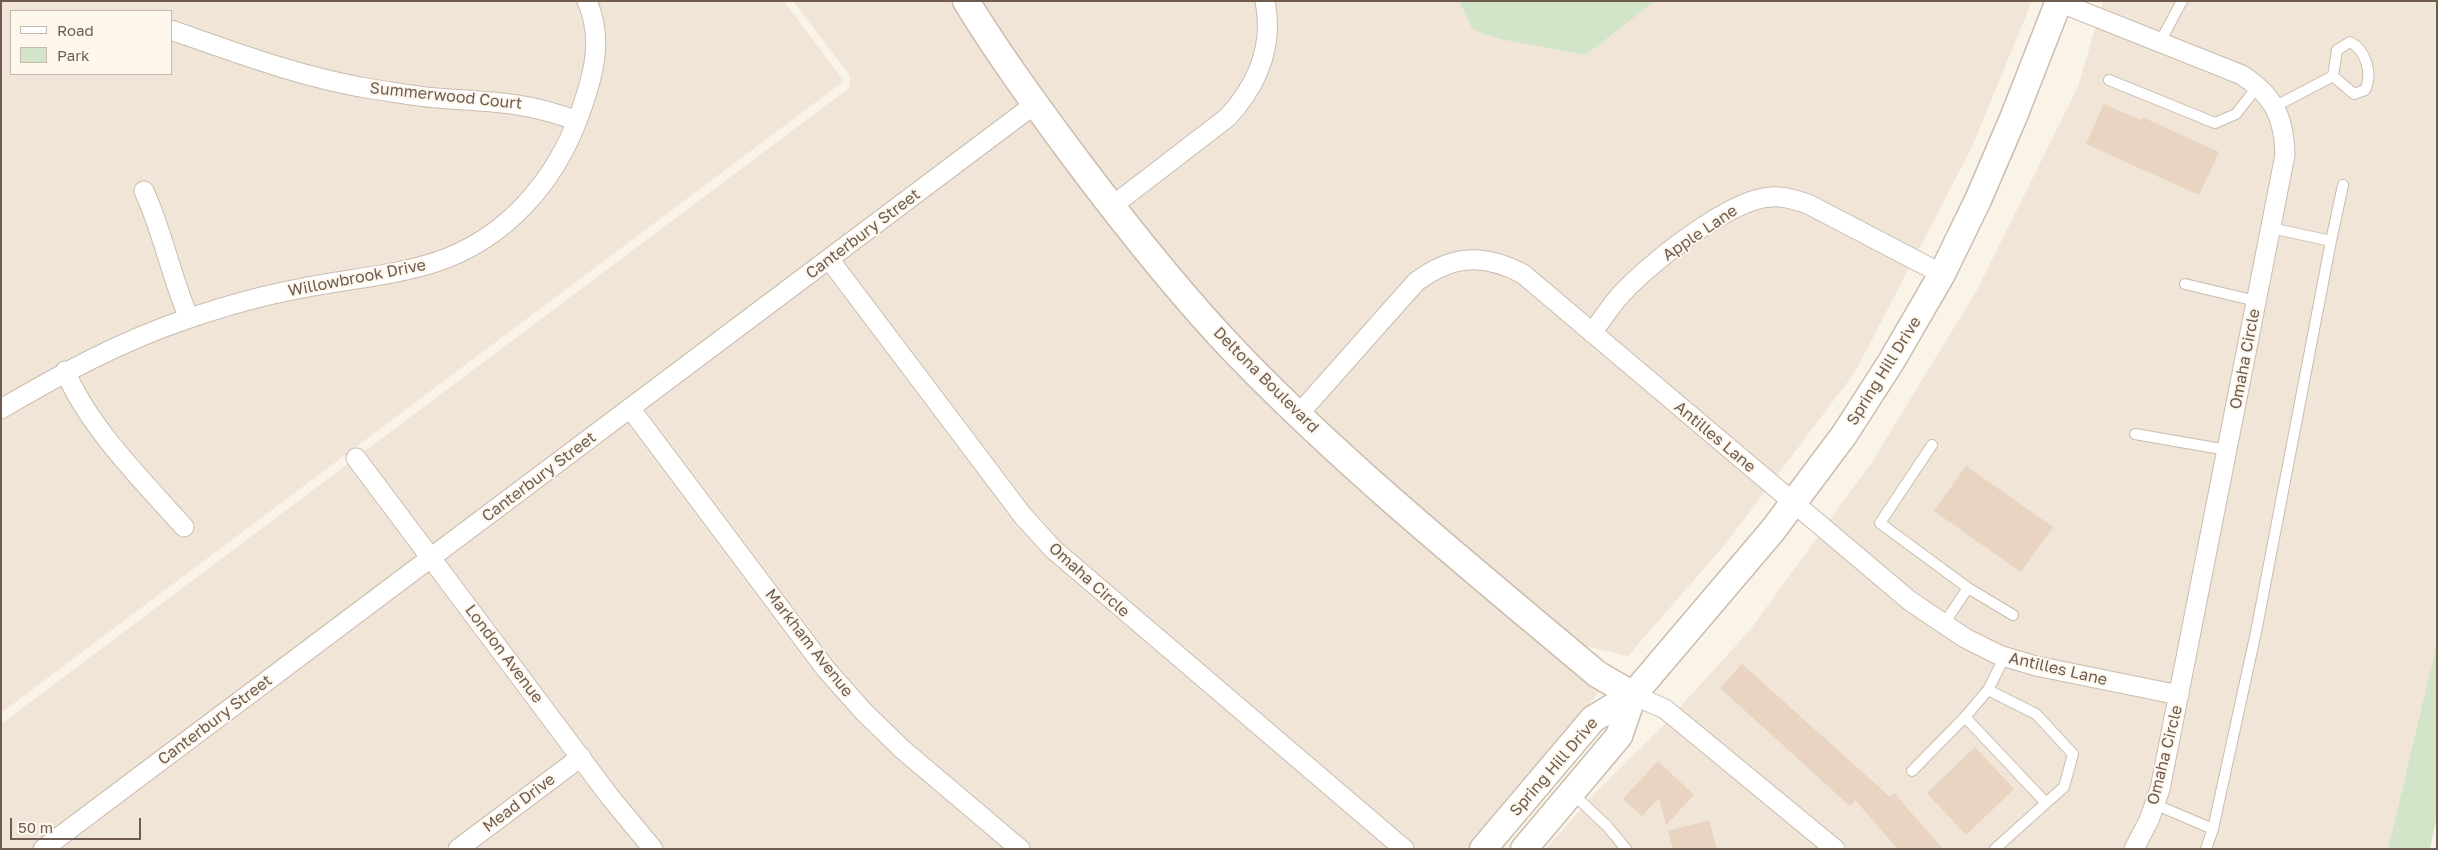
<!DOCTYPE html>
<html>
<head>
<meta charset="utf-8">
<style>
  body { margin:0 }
  #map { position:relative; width:2438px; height:850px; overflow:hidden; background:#f9f3e8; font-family:"Golos Text",sans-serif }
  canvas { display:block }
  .frame { position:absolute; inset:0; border:2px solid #705c4f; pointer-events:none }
  .legend { position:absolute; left:10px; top:10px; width:162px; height:65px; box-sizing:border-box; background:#fdf7ed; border:1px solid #c5b9ae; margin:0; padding:6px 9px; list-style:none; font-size:15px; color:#705c4f }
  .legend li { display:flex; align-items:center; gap:10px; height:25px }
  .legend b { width:25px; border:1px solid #c5b9ae }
  .scale { position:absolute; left:10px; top:818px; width:131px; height:22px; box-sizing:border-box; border:2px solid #705c4f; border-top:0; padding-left:6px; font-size:15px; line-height:18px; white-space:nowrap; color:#705c4f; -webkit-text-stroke:4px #fdf7ed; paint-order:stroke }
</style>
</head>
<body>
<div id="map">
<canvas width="2438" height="850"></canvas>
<div class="frame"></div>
<ul class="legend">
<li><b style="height:6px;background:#fff"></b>Road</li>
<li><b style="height:14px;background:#d2e5c8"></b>Park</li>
</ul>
<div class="scale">50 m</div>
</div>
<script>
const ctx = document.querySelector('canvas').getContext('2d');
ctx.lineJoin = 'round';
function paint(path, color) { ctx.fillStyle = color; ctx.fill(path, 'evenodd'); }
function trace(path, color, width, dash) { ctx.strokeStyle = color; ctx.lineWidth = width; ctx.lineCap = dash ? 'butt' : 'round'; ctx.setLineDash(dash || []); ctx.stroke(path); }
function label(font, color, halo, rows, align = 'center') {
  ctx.font = font + ' "Golos Text",sans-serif'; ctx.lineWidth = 4; ctx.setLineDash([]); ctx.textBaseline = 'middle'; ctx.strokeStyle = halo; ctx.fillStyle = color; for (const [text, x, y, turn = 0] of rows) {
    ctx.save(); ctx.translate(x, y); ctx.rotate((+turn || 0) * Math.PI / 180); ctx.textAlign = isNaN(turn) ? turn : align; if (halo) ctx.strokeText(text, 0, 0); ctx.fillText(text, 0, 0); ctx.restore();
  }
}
const residential = new Path2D(`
  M1 1H784L844 81 1 713ZM11 11H171V74H11Z
  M793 1H956L1104 213 1603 687 1561 740 1469 849H1V724L849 88 850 76Z
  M977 1H1459L1474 30 1586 55 1655 1H2032L1972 147 1855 372 1727 542 1628 656 1576 644 1378 477 1248 352 1138 227Z
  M2103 1H2437V642L2388 849H1546L1595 793 1662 727 1750 630 1872 462 1977 290 2078 87Z`);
const green = new Path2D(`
  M1459 1H1655L1586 55 1500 39 1473 30Z
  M2437 642V815L2430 849H2388Z`);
const building = new Path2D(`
  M2104 104 2141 120 2142 117 2219 152 2199 195 2086 144Z
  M1966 466 2053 527 2021 572 1934 511Z
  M1742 664 1890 797 1894 793 1943 849H1898L1855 800 1850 806 1720 688Z
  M1975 747 2014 789 1966 835 1927 793Z
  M1658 761 1694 795 1666 825 1659 798 1642 816 1623 799Z
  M1709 820 1717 849H1673L1668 831Z`);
const service = new Path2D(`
  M2160 42 2182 1
  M2350 42C2366 50 2373 74 2365 90L2354 94 2333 76 2337 50Z
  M2109 80 2215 123 2236 114 2258 86
  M2274 107 2333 76
  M2331 241 2343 185
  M2185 284 2256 301
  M2135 434 2227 450
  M1932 445 1880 523 1968 588
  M1943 625 1968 588 2013 615
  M1965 717 2046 803 2064 787 2073 754 2036 714 1988 690
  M1912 771 1965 717 1988 690 2005 656
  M1571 792 1607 826 1626 849
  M2154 804 2213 829 2256 632 2331 241 2271 228
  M1995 849 2046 803
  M2206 849 2213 829`);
const minor = new Path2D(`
  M2056 1 2242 75C2274 96 2284 117 2285 155L2160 789 2149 820 2134 849
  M171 30C237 53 303 78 372 89 393 92 414 96 436 98 489 102 526 101 577 121
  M144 191C163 232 171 277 189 318
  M1111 207 1228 117C1258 84 1274 46 1265 1
  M829 259 1023 516 1053 549 1404 849
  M1592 333C1600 322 1608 310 1617 299 1644 267 1729 199 1771 197 1784 196 1796 200 1808 204L1942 274
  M65 371C90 429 143 481 184 527
  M630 408 825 668 863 711 902 749 1020 849
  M1 409C61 374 121 341 187 319 225 306 264 295 303 288 347 279 393 276 436 262 506 239 556 181 580 113 593 77 604 39 587 1
  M1298 415 1416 282C1452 255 1483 253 1523 274L1910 601 1965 638 1999 655 2036 666 2179 695
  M356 458 610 797 653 849
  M1633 695 1665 709 1835 849
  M43 849 1035 104
  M458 849 581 757`);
const secondary = new Path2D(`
  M966 1C999 55 1035 104 1072 154 1125 225 1180 295 1242 359 1352 472 1476 572 1597 674L1633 695
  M1483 849 1593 719 1633 695 1773 530 1844 435 1891 362 1942 274 1978 200 2014 116 2059 1
  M1524 849 1619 736 1633 695`);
const streetNames = [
  ["Summerwood Court",446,96,6],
  ["Apple Lane",1700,233,-34],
  ["Canterbury Street",863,234,-37],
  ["Willowbrook Drive",357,278,-11],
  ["Omaha Circle",2245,359,-79],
  ["Spring Hill Drive",1884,371,-58],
  ["Deltona Boulevard",1266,380,45],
  ["Antilles Lane",1715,437,40],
  ["Canterbury Street",539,477,-37],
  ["Omaha Circle",1089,580,42],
  ["Markham Avenue",809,643,52],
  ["London Avenue",504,654,53],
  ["Antilles Lane",2058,669,13],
  ["Canterbury Street",215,720,-37],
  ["Omaha Circle",2165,755,-76],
  ["Spring Hill Drive",1554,767,-49],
  ["Mead Drive",519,803,-37]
];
paint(residential, '#f0e5d7');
paint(green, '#d2e5c8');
paint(building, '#e9d3c1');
trace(service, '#cabcaf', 12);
trace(minor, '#cabcaf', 21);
trace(secondary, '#ccbcad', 29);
trace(service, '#fff', 10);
trace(minor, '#fff', 19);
trace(secondary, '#fff', 26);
label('16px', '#705c4f', '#fdf7ed', streetNames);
</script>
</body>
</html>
